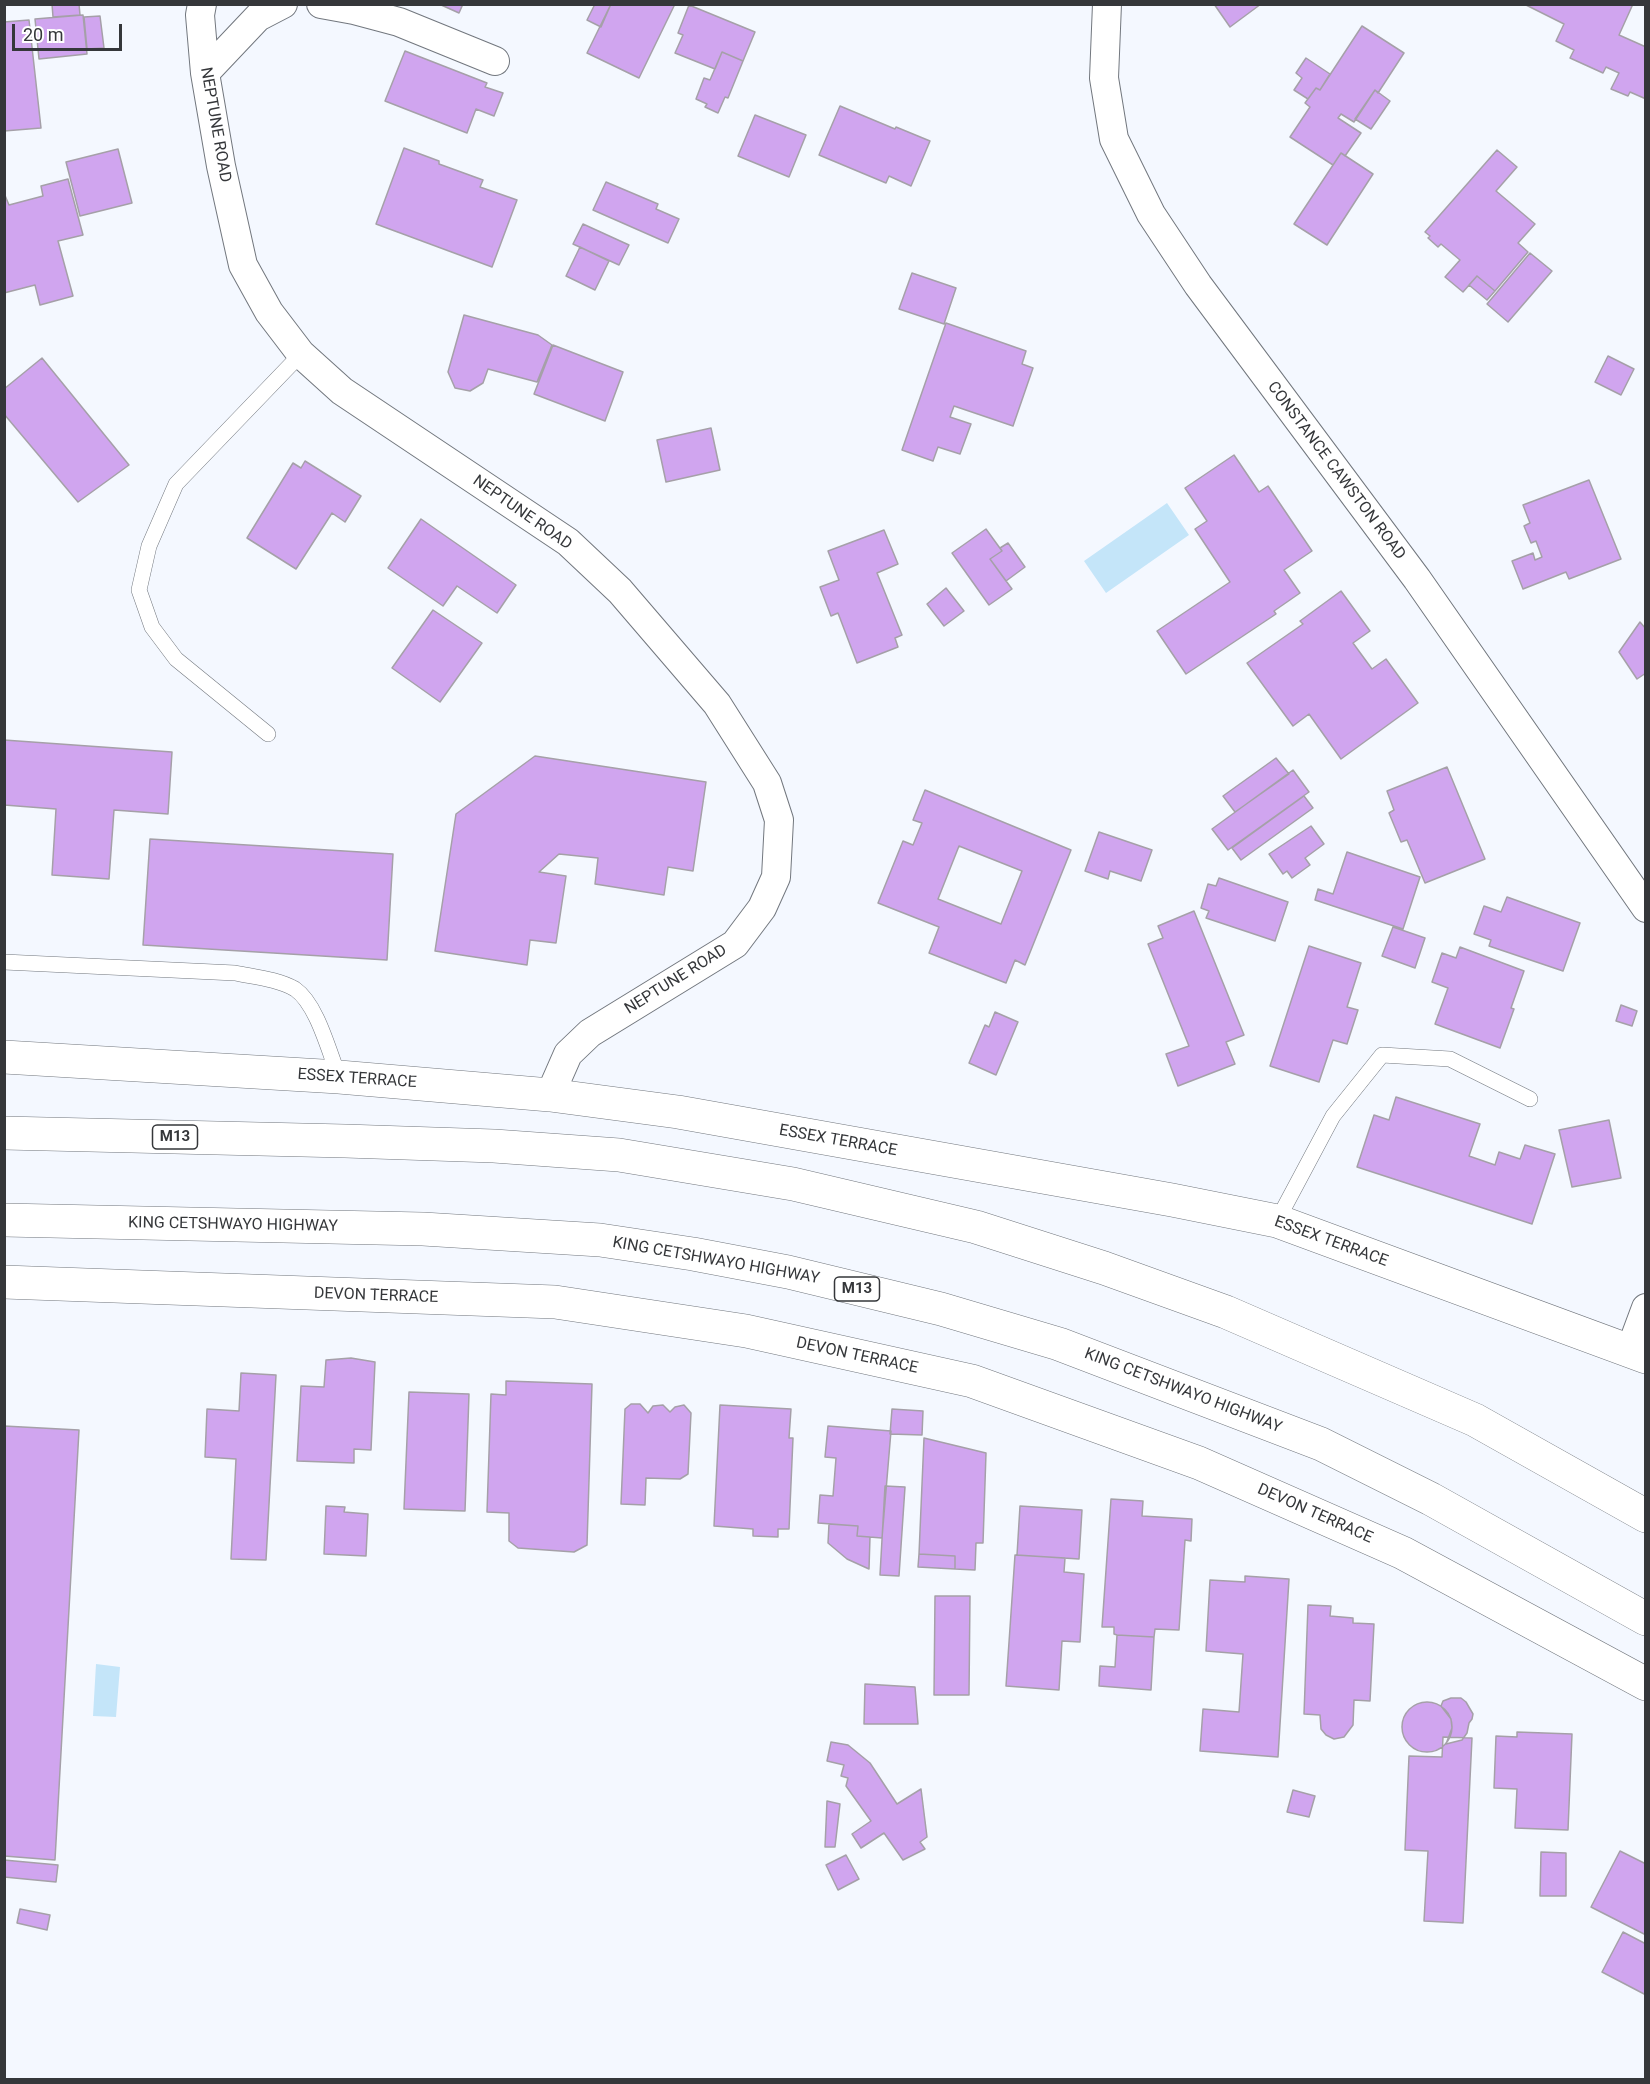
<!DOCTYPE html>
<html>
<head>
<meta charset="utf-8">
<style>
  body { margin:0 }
  #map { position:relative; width:1650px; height:2084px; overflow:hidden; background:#f4f8ff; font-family:Roboto,sans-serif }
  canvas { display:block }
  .frame { position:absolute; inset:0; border:6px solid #35373a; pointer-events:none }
  .scale { position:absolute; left:12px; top:24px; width:110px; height:27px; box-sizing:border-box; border:3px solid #35373a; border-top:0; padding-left:8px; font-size:18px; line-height:21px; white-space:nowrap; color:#35373a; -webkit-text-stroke:4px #fff; paint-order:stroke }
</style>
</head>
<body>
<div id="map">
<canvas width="1650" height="2084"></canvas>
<div class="frame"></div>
<div class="scale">20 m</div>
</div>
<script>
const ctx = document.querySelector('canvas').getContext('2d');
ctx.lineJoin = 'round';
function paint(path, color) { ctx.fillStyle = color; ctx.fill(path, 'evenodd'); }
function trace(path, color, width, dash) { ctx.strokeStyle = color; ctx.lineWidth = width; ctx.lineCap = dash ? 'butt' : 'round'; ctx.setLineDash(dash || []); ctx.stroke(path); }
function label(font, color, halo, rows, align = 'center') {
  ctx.font = font + ' Roboto,sans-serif'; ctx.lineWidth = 4.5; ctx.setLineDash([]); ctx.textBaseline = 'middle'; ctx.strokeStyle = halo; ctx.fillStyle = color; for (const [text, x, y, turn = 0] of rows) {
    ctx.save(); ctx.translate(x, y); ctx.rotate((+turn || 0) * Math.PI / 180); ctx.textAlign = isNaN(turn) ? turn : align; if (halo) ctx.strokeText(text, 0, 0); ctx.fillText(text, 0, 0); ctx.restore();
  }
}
const water = new Path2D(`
  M1167 503 1189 535 1106 593 1084 561Z
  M96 1664 120 1667 116 1717 93 1716Z`);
const building = new Path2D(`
  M52 4H79L80 15 53 17Z
  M439 4H463L459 13Z
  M595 4H611L601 27 587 20Z
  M611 4H675L639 78 587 53Z
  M1214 4H1261L1230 27Z
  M1524 4H1633L1619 35 1646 47V99L1630 92 1628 96 1611 89 1619 73 1606 67 1603 73 1570 58 1574 50 1556 41 1564 24Z
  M689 5 755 32 743 61 722 52 715 69 675 53 683 35 678 33Z
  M83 15 87 54 39 59 35 19Z
  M100 16 104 48 87 49 84 17Z
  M29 20 41 128 4 131V22Z
  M1362 26 1404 53 1378 93 1375 90 1354 122 1341 114 1338 118 1361 133 1345 156 1341 153 1333 165 1290 137 1310 107 1305 103 1316 88 1320 90Z
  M405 51 487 83 485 87 503 93 494 116 476 109 467 133 385 101Z
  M722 52 743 61 728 98 725 97 718 113 705 107 707 104 696 99 704 78 710 80Z
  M1306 58 1330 74 1320 90 1316 88 1308 99 1294 90 1302 78 1296 73Z
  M1375 90 1390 101 1371 129 1355 119Z
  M840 106 895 129 896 127 930 141 911 186 889 176 886 183 819 155Z
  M755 115 806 135 789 177 738 156Z
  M404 148 439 161V164L483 180 480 187 517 200 492 267 376 224Z
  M118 149 132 203 80 216 66 162Z
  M1497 150 1517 167 1496 191 1535 224 1518 243 1528 252 1495 291 1477 276 1463 292 1445 277 1460 260 1441 244 1438 247 1428 238 1430 236 1425 232Z
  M1341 153 1373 174 1327 245 1294 224Z
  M68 179 83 235 58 241 73 296 40 305 35 285 4 293V193L9 205 43 196 41 186Z
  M606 182 658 204 656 209 679 219 668 243 593 210Z
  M583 224 629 245 619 265 573 244Z
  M580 247 609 261 595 290 566 276Z
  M1530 253 1552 271 1508 322 1487 304Z
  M912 273 956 288 944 324 899 309Z
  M1477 276 1495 291 1487 300 1469 285Z
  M464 315 538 335 552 345 537 382 488 369 483 383 470 391 455 388 448 372Z
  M946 323 1026 351 1022 364 1033 368 1013 426 954 406 950 417 971 424 960 454 938 447 933 461 902 450Z
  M553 345 623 372 605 421 534 394Z
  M1608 356 1634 369 1621 395 1595 382Z
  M42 358 129 465 78 502 4 414V389Z
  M711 428 720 470 666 482 657 440Z
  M1234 455 1259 492 1268 486 1312 551 1284 570 1300 593 1274 611 1276 614 1186 674 1157 631 1230 582 1195 529 1207 521 1185 488Z
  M305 461 361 496 345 522 332 513 296 569 247 538 293 463 301 468Z
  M1589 480 1621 559 1569 579 1566 572 1523 589 1512 561 1533 553 1535 560 1542 557 1536 541 1531 543 1524 526 1530 523 1523 505Z
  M421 519 516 585 497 613 457 586 443 606 388 568Z
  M986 529 1002 551 990 559 1012 589 989 605 952 553Z
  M884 530 898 564 877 573 902 635 895 638 898 647 857 663 838 613 831 616 820 587 839 580 828 551Z
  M1008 543 1025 567 1006 581 990 559 1002 551 1000 548Z
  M946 588 964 611 944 626 927 604Z
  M1341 591 1370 631 1353 643 1372 669 1386 659 1418 703 1341 759 1309 714 1293 726 1247 663 1303 624 1300 621Z
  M433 610 482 643 440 702 392 668Z
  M1640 622 1646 629V673L1637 679 1619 652Z
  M4 740 172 752 168 814 114 810 109 879 52 875 56 809 4 805Z
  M535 756 706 782 693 871 668 867 664 895 595 884 598 858 559 854 539 872 566 876 556 943 530 940 527 965 435 951 456 814Z
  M1276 758 1289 774 1235 812 1223 796Z
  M1447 767 1485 859 1425 883 1407 840 1401 842 1389 813 1394 810 1387 791Z
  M1293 770 1309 792 1228 850 1212 829Z
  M925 790 1071 850 1025 965 1015 960 1006 983 929 953 939 927 878 903 903 841 913 845 922 823 913 820ZM959 846 1022 871 1001 924 938 899Z
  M1304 796 1313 808 1241 860 1232 848Z
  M1311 826 1324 844 1305 858 1310 865 1292 878 1287 871 1283 874 1269 854Z
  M1099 832 1152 850 1141 881 1110 871 1108 879 1085 871Z
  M150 839 393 854 387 960 143 945Z
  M1347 852 1420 877 1403 929 1315 900 1318 889 1333 894Z
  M1219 878 1288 902 1275 941 1206 918 1209 911 1201 908 1208 884 1216 886Z
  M1507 897 1580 923 1563 971 1489 946 1491 940 1474 934 1484 906 1501 912Z
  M1194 911 1244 1035 1226 1042 1235 1064 1178 1086 1166 1054 1189 1046 1148 944 1163 938 1158 926Z
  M1393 927 1425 938 1415 968 1382 956Z
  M1309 946 1361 963 1347 1007 1358 1010 1347 1044 1333 1040 1319 1082 1270 1066Z
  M1460 947 1524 971 1511 1008 1514 1009 1500 1048 1435 1024 1448 988 1432 982 1442 953 1456 958Z
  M1621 1005 1637 1011 1632 1026 1616 1021Z
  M995 1012 1018 1022 996 1075 969 1063 985 1025 989 1027Z
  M1396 1097 1480 1124 1469 1156 1495 1165 1499 1152 1520 1159 1525 1145 1555 1154 1532 1224 1357 1167 1374 1115 1389 1120Z
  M1609 1120 1621 1178 1572 1187 1559 1130Z
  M351 1358 375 1362 371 1450 354 1449V1463L297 1461 301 1386 324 1387 326 1360Z
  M241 1373 276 1375 266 1560 231 1559 236 1459 205 1457 207 1409 239 1411Z
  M506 1381 592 1384 587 1545 574 1552 518 1548 509 1541V1513L487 1512 491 1394 506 1395Z
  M409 1392 469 1394 465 1511 404 1509Z
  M631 1404H640L648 1413 653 1406 663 1405 670 1412 675 1407 684 1405 691 1413 688 1474 680 1479 646 1478 645 1505 621 1504 625 1409Z
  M720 1405 791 1409 789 1438H793L789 1529H778V1537L753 1536V1529L714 1526Z
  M892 1409 923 1411 922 1435 890 1434Z
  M4 1426 79 1430 55 1860 4 1856Z
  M828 1426 891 1431 882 1538 857 1536 858 1526 818 1523 820 1495 833 1496 836 1458 825 1457Z
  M924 1438 986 1453 983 1543H976L975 1570 955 1569V1556L919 1554Z
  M885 1486 905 1487 899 1576 880 1575Z
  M1111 1499 1143 1501 1142 1516 1192 1519 1191 1541 1185 1540 1179 1630 1155 1629 1154 1637 1117 1635 1114 1634V1627H1102Z
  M326 1506 345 1507 344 1512 368 1514 366 1556 324 1554Z
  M1020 1506 1082 1510 1079 1559 1017 1555Z
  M829 1524 858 1526 857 1536 870 1537 869 1569 847 1559 828 1543Z
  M919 1554 955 1556V1569L918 1567Z
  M1015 1555 1065 1558 1064 1572 1084 1574 1080 1642 1062 1641 1059 1690 1006 1686Z
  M1245 1576 1289 1579 1278 1757 1200 1751 1203 1709 1239 1712 1243 1654 1206 1651 1210 1580 1245 1582Z
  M935 1596H970L969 1695H934Z
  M1308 1605 1331 1606 1330 1616 1353 1618V1623L1374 1624 1370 1701 1354 1700 1353 1725 1344 1737 1334 1739 1326 1735 1321 1729 1320 1715 1304 1714Z
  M1117 1635 1154 1637 1151 1690 1099 1686 1100 1666 1115 1667Z
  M865 1684 915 1687 918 1724H864Z
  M1451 1698H1461L1466 1702 1473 1714 1472 1719 1469 1723 1467 1733 1462 1740 1446 1744 1452 1728 1451 1719 1441 1706 1443 1701Z
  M1402 1727a25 25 0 1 1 50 0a25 25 0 1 1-50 0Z
  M1517 1732 1572 1734 1568 1830 1515 1828 1517 1789 1494 1788 1496 1736 1517 1737Z
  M1443 1737 1472 1738 1463 1923 1424 1921 1428 1851 1405 1850 1409 1756 1442 1757Z
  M831 1742 848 1745 870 1763 897 1804 921 1789 927 1837 920 1842 925 1849 903 1860 884 1833 861 1848 852 1834 871 1821 846 1786 848 1778 841 1776 844 1765 827 1761Z
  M1293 1790 1315 1796 1309 1817 1287 1812Z
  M827 1801 840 1804 835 1847H825Z
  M1620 1851 1646 1864V1935L1591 1907Z
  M1541 1852 1566 1853V1896H1540Z
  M846 1855 859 1879 838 1890 826 1865Z
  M4 1860 58 1865 56 1882 4 1877Z
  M20 1909 50 1915 47 1930 17 1923Z
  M1623 1932 1646 1944V1995L1602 1972Z`);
const service = new Path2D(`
  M268 734 176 659 152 627 139 590 149 546 176 484 301 354
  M4 962 235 973C254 977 278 979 295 989 317 1004 329 1052 339 1077
  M1277 1221 1333 1116 1382 1055 1450 1059 1530 1099`);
const minor = new Path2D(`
  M202 4 200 15 205 73 221 166 243 265 269 312 301 354 342 391 568 542 620 591 717 704 767 783 779 820 776 877 762 908 735 944 590 1033 568 1054 550 1095
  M321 4 354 10 399 22 495 61
  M1107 4 1104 78 1114 139 1151 214 1198 285 1417 579 1646 908
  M205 73 258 17 283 4
  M1630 1351 1646 1308`);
const tertiary = new Path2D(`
  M4 1057 339 1077 550 1095 678 1112 1172 1200 1277 1221 1646 1357
  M4 1282 555 1302 746 1331 972 1381 1199 1463 1403 1553 1646 1684`);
const motorway = new Path2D(`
  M4 1133 345 1141 494 1146 619 1155 793 1184 976 1227 1104 1268 1226 1312 1475 1420 1646 1516
  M4 1220 423 1229 600 1240 693 1254 788 1272 941 1309 1059 1344 1321 1444 1431 1499 1646 1619`);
const shields = [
  [175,1137,45],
  [857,1289,45]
];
const shieldNames = [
  ["M13",175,1137],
  ["M13",857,1289]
];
const streetNames = [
  ["NEPTUNE ROAD",215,125,80],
  ["CONSTANCE CAWSTON ROAD",1336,471,53],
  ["NEPTUNE ROAD",522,513,35],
  ["NEPTUNE ROAD",676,980,-32],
  ["ESSEX TERRACE",357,1079,4],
  ["ESSEX TERRACE",838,1141,10],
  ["KING CETSHWAYO HIGHWAY",233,1225,1],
  ["ESSEX TERRACE",1331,1242,20],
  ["KING CETSHWAYO HIGHWAY",716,1261,10],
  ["DEVON TERRACE",376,1296,2],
  ["DEVON TERRACE",857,1356,12],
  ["KING CETSHWAYO HIGHWAY",1183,1391,21],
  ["DEVON TERRACE",1315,1514,24]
];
paint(water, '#c4e5f9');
paint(building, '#d0a5ef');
trace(building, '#a5a0a8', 1.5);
trace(service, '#72777e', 16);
trace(minor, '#72777e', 30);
trace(tertiary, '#72777e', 34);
trace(motorway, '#72777e', 34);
trace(service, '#fff', 15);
trace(minor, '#fff', 28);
trace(tertiary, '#fff', 33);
trace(motorway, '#fff', 33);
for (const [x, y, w] of shields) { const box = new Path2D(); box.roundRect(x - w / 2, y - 12, w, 24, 4.5); ctx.fillStyle = '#fff'; ctx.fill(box); trace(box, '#35373a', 1.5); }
label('bold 15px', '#35373a', null, shieldNames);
label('16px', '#35373a', '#fff', streetNames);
</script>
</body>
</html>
